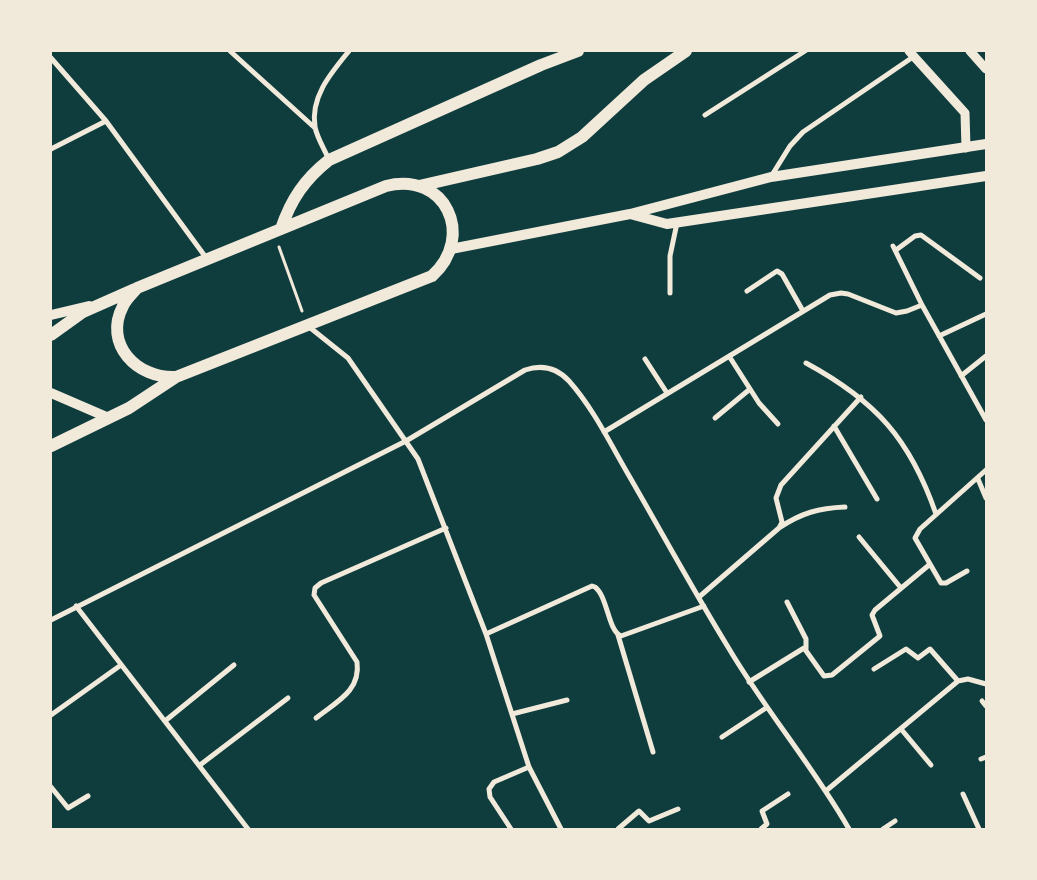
<!DOCTYPE html>
<html>
<head>
<meta charset="utf-8">
<style>
  body { margin:0 }
  #map { position:relative; width:1037px; height:880px; overflow:hidden; background:#0f3d3e; font-family:Poppins,sans-serif }
  canvas { display:block }
  .frame { position:absolute; inset:0; border:52px solid #f1e9da; pointer-events:none }
</style>
</head>
<body>
<div id="map">
<canvas width="1037" height="880"></canvas>
<div class="frame"></div>
</div>
<script>
const ctx = document.querySelector('canvas').getContext('2d');
ctx.lineJoin = 'round';
function trace(path, color, width, dash) { ctx.strokeStyle = color; ctx.lineWidth = width; ctx.lineCap = dash ? 'butt' : 'round'; ctx.setLineDash(dash || []); ctx.stroke(path); }
const path = new Path2D(`
  M279 247 302 311`);
const minor = new Path2D(`
  M230 51 315 128
  M51 58 106 121 207 259
  M705 115 805 51
  M51 149 106 121
  M329 160C325 150 317 138 315 127 310 97 331 73 349 51
  M772 175 790 146 803 132 913 57
  M893 246 922 305 986 420
  M896 250 915 236 921 235 980 278
  M747 291 777 271 782 274 803 311
  M670 293V256L677 223
  M308 326 348 358 418 459 486 634 529 767 561 829
  M939 336 986 314
  M729 356 759 403 778 424
  M645 359 667 393
  M806 363C876 401 910 439 936 514
  M961 376 986 356
  M715 418 750 389
  M834 426 877 499
  M604 432 830 295 841 293 848 294 896 313 907 311 922 305
  M978 479 986 498
  M779 528C801 513 819 508 845 507
  M859 537 901 588
  M967 571 946 583H941L915 538 920 529 986 470
  M699 597 779 528 782 522 776 498 781 485 861 397
  M787 602 806 639V649
  M76 606 248 829
  M51 620 406 441 525 370C543 364 557 368 569 381 593 408 610 443 628 474 661 531 693 590 728 647 765 710 813 766 849 829
  M486 634 592 586 595 587C608 597 608 631 621 636L704 606
  M618 635 653 752
  M874 669 906 649 918 658 930 649 958 681
  M749 682 804 648 824 676 832 675 880 636 872 615 875 610 929 565
  M982 701 986 706
  M512 714 567 700
  M51 715 121 665
  M316 718C336 702 361 691 357 662L314 595 315 588 321 583 446 528
  M165 721 234 665
  M901 729 931 765
  M722 737 766 708
  M981 759 986 757
  M200 765 288 698
  M51 787 68 808 88 796
  M827 790 958 681 968 679 986 684
  M963 794 979 829
  M511 829 490 797 489 789 494 782 529 767
  M618 829 639 811 649 821 678 809
  M761 829 767 824 762 811 788 794
  M883 829 895 821`);
const tertiary = new Path2D(`
  M909 51 965 113 966 148
  M970 51 986 69`);
const secondary = new Path2D(`
  M630 214 667 224 986 176
  M451 249 630 214 771 177 986 144
  M51 315 89 306
  M51 393 109 418`);
const primary = new Path2D(`
  M419 186 537 159 558 152 582 137 644 80 686 51
  M281 229C291 199 305 179 329 160L541 65 578 51
  M51 335 83 312 135 289
  M51 446 129 408 176 377 432 276C476 236 445 171 386 186L137 288C133 293 126 299 123 306 103 344 137 379 176 377`);
trace(path, '#f1e9da', 3);
trace(minor, '#f1e9da', 5);
trace(tertiary, '#f1e9da', 9);
trace(secondary, '#f1e9da', 10);
trace(primary, '#f1e9da', 12);
</script>
</body>
</html>
